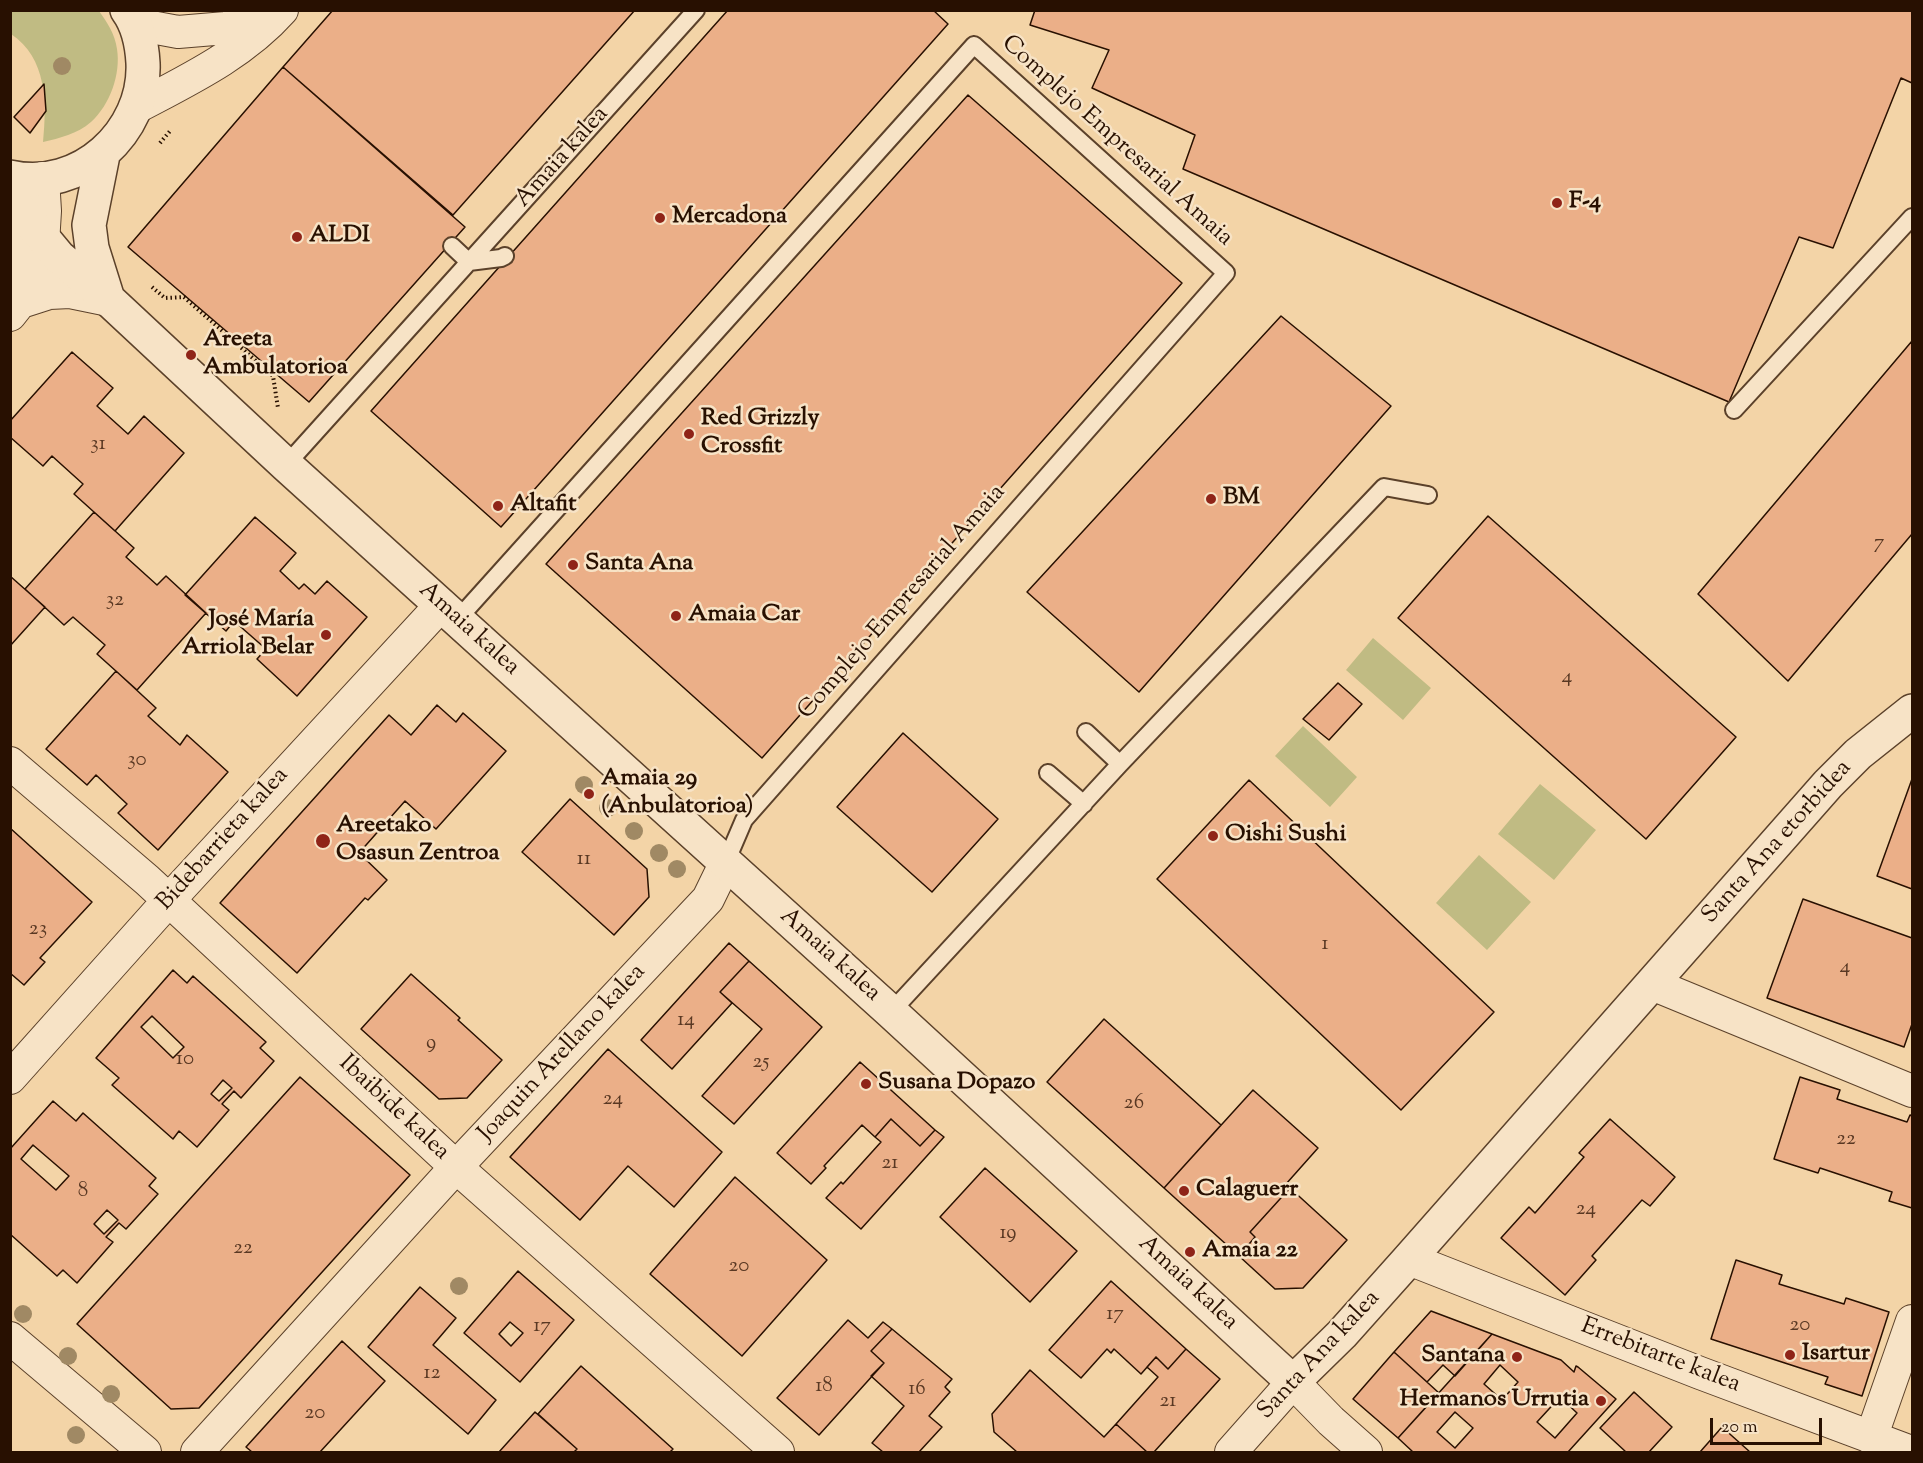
<!DOCTYPE html>
<html>
<head>
<meta charset="utf-8">
<style>
  body { margin:0 }
  #map { position:relative; width:1923px; height:1463px; overflow:hidden; background:#f3d4a7; font-family:"Sorts Mill Goudy",serif }
  canvas { display:block }
  .frame { position:absolute; inset:0; border:12px solid #281001; pointer-events:none }
  .scale { position:absolute; left:1710px; top:1418px; width:112px; height:27px; box-sizing:border-box; border:3px solid #281001; border-top:0; padding-left:8px; font-size:18px; line-height:21px; white-space:nowrap; color:#281001; -webkit-text-stroke:4px #f7e3c6; paint-order:stroke }
</style>
</head>
<body>
<div id="map">
<canvas width="1923" height="1463"></canvas>
<div class="frame"></div>
<div class="scale">20 m</div>
</div>
<script>
const ctx = document.querySelector('canvas').getContext('2d');
ctx.lineJoin = 'round';
function paint(path, color) { ctx.fillStyle = color; ctx.fill(path, 'evenodd'); }
function trace(path, color, width, dash) { ctx.strokeStyle = color; ctx.lineWidth = width; ctx.lineCap = dash ? 'butt' : 'round'; ctx.setLineDash(dash || []); ctx.stroke(path); }
function label(font, color, halo, rows, align = 'center') {
  ctx.font = font + ' "Sorts Mill Goudy",serif'; ctx.lineWidth = 5; ctx.setLineDash([]); ctx.textBaseline = 'middle'; ctx.strokeStyle = halo; ctx.fillStyle = color; for (const [text, x, y, turn = 0] of rows) {
    ctx.save(); ctx.translate(x, y); ctx.rotate((+turn || 0) * Math.PI / 180); ctx.textAlign = isNaN(turn) ? turn : align; if (halo) ctx.strokeText(text, 0, 0); ctx.fillText(text, 0, 0); ctx.restore();
  }
}
const green = new Path2D(`
  M10 11H99C107 22 115 34 117 49 121 74 110 105 91 122 77 134 60 138 43 142 47 103 47 58 11 34Z
  M1373 638 1431 688 1403 720 1346 670Z
  M1303 726 1357 777 1330 807 1275 756Z
  M1540 784 1596 830 1554 880 1498 834Z
  M1479 855 1531 902 1487 950 1436 903Z`);
const building = new Path2D(`
  M333 10H635L453 215 283 67Z
  M728 10H933L948 24 501 527 371 411Z
  M1035 10H1912V83L1901 78 1833 248 1799 237 1729 402 1183 169 1195 135 1092 88 1109 50 1030 25Z
  M283 67 465 227 309 402 128 247Z
  M44 84 46 111 30 133 14 117Z
  M968 95 1182 283 762 758 546 564Z
  M1281 316 1391 406 1139 692 1027 592Z
  M1912 341V534L1788 681 1698 594Z
  M72 352 113 388 97 406 128 434 144 416 184 453 115 531 74 494 83 484 52 456 43 466 10 437V421Z
  M94 512 134 548 126 557 157 585 166 576 206 613 137 690 97 654 105 645 73 617 64 625 25 589Z
  M1488 516 1736 737 1646 839 1398 618Z
  M255 517 296 553 280 571 299 589 304 584 315 594 327 581 367 617 297 696 257 659 266 649 234 621 226 631 185 595Z
  M10 576 45 607 10 646Z
  M116 671 156 708 148 716 180 745 187 735 228 772 158 850 118 813 127 804 96 775 87 785 46 749Z
  M1338 683 1362 704 1329 740 1303 719Z
  M437 705 456 722 463 713 506 751 436 829 405 801 359 853 387 880 368 900 365 898 297 973 220 903 389 715 411 735Z
  M903 733 998 819 932 892 837 807Z
  M1912 779V889L1877 876Z
  M1249 780 1494 1012 1401 1110 1157 879Z
  M570 799 647 869 649 897 614 935 522 852Z
  M10 828 92 902 40 958 45 962 24 985 10 973Z
  M1803 899 1912 938V1024L1904 1047 1767 998Z
  M729 943 749 961 720 992 732 1003 672 1069 641 1040Z
  M749 961 822 1027 734 1124 702 1096 762 1029 720 992Z
  M173 970 187 983 193 976 266 1042 260 1048 274 1061 241 1098 234 1091 222 1104 229 1110 197 1147 179 1131 173 1139 112 1085 119 1078 96 1058ZM152 1016 184 1047 173 1058 141 1027ZM223 1080 232 1088 219 1101 211 1094Z
  M411 974 460 1018 458 1020 502 1060 467 1098 439 1099 361 1029Z
  M1104 1019 1221 1125 1164 1188 1047 1082Z
  M608 1049 722 1152 674 1207 628 1166 580 1220 510 1157Z
  M860 1062 935 1130 920 1146 891 1119 875 1137 862 1125 824 1166 826 1168 811 1184 777 1153Z
  M300 1077 410 1175 199 1408 171 1409 77 1324Z
  M1800 1077 1840 1090 1837 1099 1907 1122 1910 1115 1912 1116V1208L1889 1201 1892 1192 1820 1168 1818 1173 1774 1159Z
  M1253 1090 1318 1148 1286 1184 1290 1188 1250 1232 1255 1237 1239 1256 1164 1188Z
  M53 1101 76 1121 83 1113 156 1178 149 1186 158 1194 126 1229 119 1223 106 1237 113 1242 77 1283 63 1270 57 1276 10 1234V1149ZM33 1145 69 1176 56 1190 21 1159ZM107 1210 118 1220 104 1234 94 1224Z
  M891 1119 920 1146 935 1130 944 1137 861 1229 826 1198 841 1182 843 1184 881 1142 875 1137Z
  M1610 1119 1675 1177 1650 1206 1642 1200 1592 1256 1596 1260 1565 1295 1501 1238 1529 1207 1535 1213 1584 1157 1579 1153Z
  M985 1168 1077 1251 1030 1302 940 1217Z
  M735 1177 827 1260 742 1356 650 1274Z
  M1290 1188 1347 1240 1303 1288 1275 1289 1239 1256 1255 1237 1250 1232Z
  M1736 1260 1782 1275 1779 1284 1844 1304 1846 1298 1889 1312 1862 1396 1825 1384 1828 1377 1711 1339Z
  M518 1271 574 1320 520 1382 464 1333ZM510 1322 523 1333 511 1346 499 1334Z
  M1111 1281 1186 1349 1168 1369 1156 1357 1141 1374 1114 1349 1111 1353 1107 1349 1081 1378 1049 1350Z
  M420 1287 456 1318 433 1345 496 1400 468 1434 368 1347Z
  M1431 1311 1492 1334 1455 1376 1443 1365 1427 1382 1394 1352Z
  M848 1320 868 1338 883 1322 892 1329 871 1351 884 1363 819 1435 777 1398Z
  M892 1329 952 1379 945 1387 950 1392 929 1416 942 1427 919 1452H883L872 1443 904 1406 871 1376 884 1363 871 1351Z
  M1492 1334 1561 1360 1574 1372 1576 1366 1578 1367 1616 1399 1568 1452H1413L1398 1438ZM1500 1365 1518 1382 1502 1400 1484 1384ZM1560 1397 1577 1413 1555 1438 1537 1422ZM1455 1412 1473 1428 1455 1448 1437 1432Z
  M342 1341 385 1381 320 1452H252L246 1447Z
  M1186 1349 1220 1379 1154 1452H1147L1116 1424 1158 1377 1147 1367 1156 1357 1168 1369Z
  M1394 1352 1439 1393 1398 1438 1353 1399Z
  M581 1366 673 1449 670 1452H574L577 1449 538 1414Z
  M1030 1370 1104 1437 1116 1424 1147 1452H1017L994 1432 992 1414Z
  M1634 1392 1672 1427 1649 1452H1626L1600 1428Z
  M535 1412 577 1449 574 1452H499Z
  M1722 1427 1750 1452H1700Z`);
const path = new Path2D(`
  M160 143 170 131
  M152 287 165 298 184 297 273 376 278 408`);
const service = new Path2D(`
  M452 246 469 262 501 258 505 256
  M1734 410 1912 217
  M286 465 696 10
  M457 620 974 45 1226 273 744 820 726 862
  M1086 732 1120 764
  M1048 773 1084 804
  M891 1012 1120 764 1384 487 1428 495`);
const minor = new Path2D(`
  M135 24 178 32 226 28 272 13
  M137 107C188 80 243 54 282 10
  M10 229 17 261 21 302
  M21 302 49 293 70 292 109 300
  M10 315 41 276 45 211 43 178
  M10 763 147 880 456 1167 778 1452
  M1652 984 1912 1091
  M10 1078 169 900 441 605
  M1409 1259 1700 1373 1911 1452
  M10 1338 145 1452
  M1871 1438 1912 1321
  M197 1452 456 1167 708 899 726 862
  M1231 1452 1293 1382 1331 1421 1366 1452`);
const tertiary = new Path2D(`
  M103 155 89 225 92 248 108 299
  M10 177C80 193 146 132 143 63 142 45 138 25 127 10
  M10 198 59 257 109 300 286 465 891 1012 1293 1382 1342 1334 1409 1259 1828 784 1858 754 1912 711`);
const trees = [
  [62,66],
  [584,785],
  [608,808],
  [634,831],
  [659,853],
  [677,869],
  [459,1286],
  [23,1314],
  [68,1356],
  [111,1394],
  [76,1435]
];
const markers = [
  [1557,203,6,"#8f2418"],
  [660,218,6,"#8f2418"],
  [297,237,6,"#8f2418"],
  [191,355,6,"#8f2418"],
  [689,434,6,"#8f2418"],
  [1211,499,6,"#8f2418"],
  [498,506,6,"#8f2418"],
  [573,565,6,"#8f2418"],
  [676,616,6,"#8f2418"],
  [326,635,6,"#8f2418"],
  [589,794,6,"#8f2418"],
  [1213,836,6,"#8f2418"],
  [323,841,8,"#8f2418"],
  [866,1084,6,"#8f2418"],
  [1184,1191,6,"#8f2418"],
  [1190,1252,6,"#8f2418"],
  [1790,1355,6,"#8f2418"],
  [1517,1357,6,"#8f2418"],
  [1601,1401,6,"#8f2418"]
];
const numberNames = [
  ["31",98,445],
  ["7",1879,544],
  ["32",115,601],
  ["4",1567,678],
  ["30",137,761],
  ["11",584,860],
  ["23",38,930],
  ["1",1325,945],
  ["4",1845,968],
  ["14",686,1021],
  ["9",431,1044],
  ["10",185,1060],
  ["25",761,1063],
  ["24",613,1100],
  ["26",1134,1104],
  ["22",1846,1140],
  ["21",890,1164],
  ["8",83,1192],
  ["24",1586,1210],
  ["19",1008,1234],
  ["22",243,1249],
  ["20",739,1267],
  ["17",1115,1315],
  ["20",1800,1326],
  ["17",542,1327],
  ["12",432,1374],
  ["18",824,1387],
  ["16",917,1390],
  ["21",1168,1402],
  ["20",315,1414]
];
const streetNames = [
  ["Complejo Empresarial Amaia",1116,142,42],
  ["Amaia kalea",563,158,-48],
  ["Complejo Empresarial Amaia",903,603,-49],
  ["Amaia kalea",468,630,42],
  ["Bidebarrieta kalea",224,840,-48],
  ["Santa Ana etorbidea",1778,843,-48],
  ["Amaia kalea",829,956,42],
  ["Joaquin Arellano kalea",563,1054,-47],
  ["Ibaibide kalea",393,1109,43],
  ["Amaia kalea",1187,1284,43],
  ["Santa Ana kalea",1320,1356,-47],
  ["Errebitarte kalea",1660,1357,21]
];
const poiNames = [
  ["F-4",1569,203],
  ["Mercadona",672,218],
  ["ALDI",309,237],
  ["Areeta",203,341],
  ["Ambulatorioa",203,369],
  ["Red Grizzly",701,420],
  ["Crossfit",701,448],
  ["BM",1223,499],
  ["Altafit",510,506],
  ["Santa Ana",585,565],
  ["Amaia Car",688,616],
  ["José María",314,621,"right"],
  ["Arriola Belar",314,649,"right"],
  ["Amaia 29",601,780],
  ["(Anbulatorioa)",601,808],
  ["Areetako",336,827],
  ["Osasun Zentroa",336,855],
  ["Oishi Sushi",1225,836],
  ["Susana Dopazo",878,1084],
  ["Calaguerr",1196,1191],
  ["Amaia 22",1202,1252],
  ["Isartur",1802,1355],
  ["Santana",1505,1357,"right"],
  ["Hermanos Urrutia",1589,1401,"right"]
];
paint(green, '#c0bb83');
paint(building, '#ebaf88');
trace(building, '#281001', 1.5);
trace(service, '#5b412a', 20);
trace(minor, '#5b412a', 34);
trace(tertiary, '#5b412a', 36);
trace(path, '#281001', 4, [1.5, 3]);
trace(service, '#f7e3c6', 16);
trace(minor, '#f7e3c6', 32);
trace(tertiary, '#f7e3c6', 33);
ctx.fillStyle = '#a08964';
for (const [x, y] of trees) { ctx.beginPath(); ctx.arc(x, y, 9, 0, 2 * Math.PI); ctx.fill(); }
for (const [x, y, r, color] of markers) { const dot = new Path2D(); dot.arc(x, y, r, 0, 2 * Math.PI); ctx.fillStyle = color; ctx.fill(dot); trace(dot, '#f7e3c6', 2); }
label('21px', '#593823', null, numberNames);
label('24px', '#281001', '#f7e3c6', streetNames);
label('bold 24px', '#281001', '#f7e3c6', poiNames, 'left');
</script>
</body>
</html>
